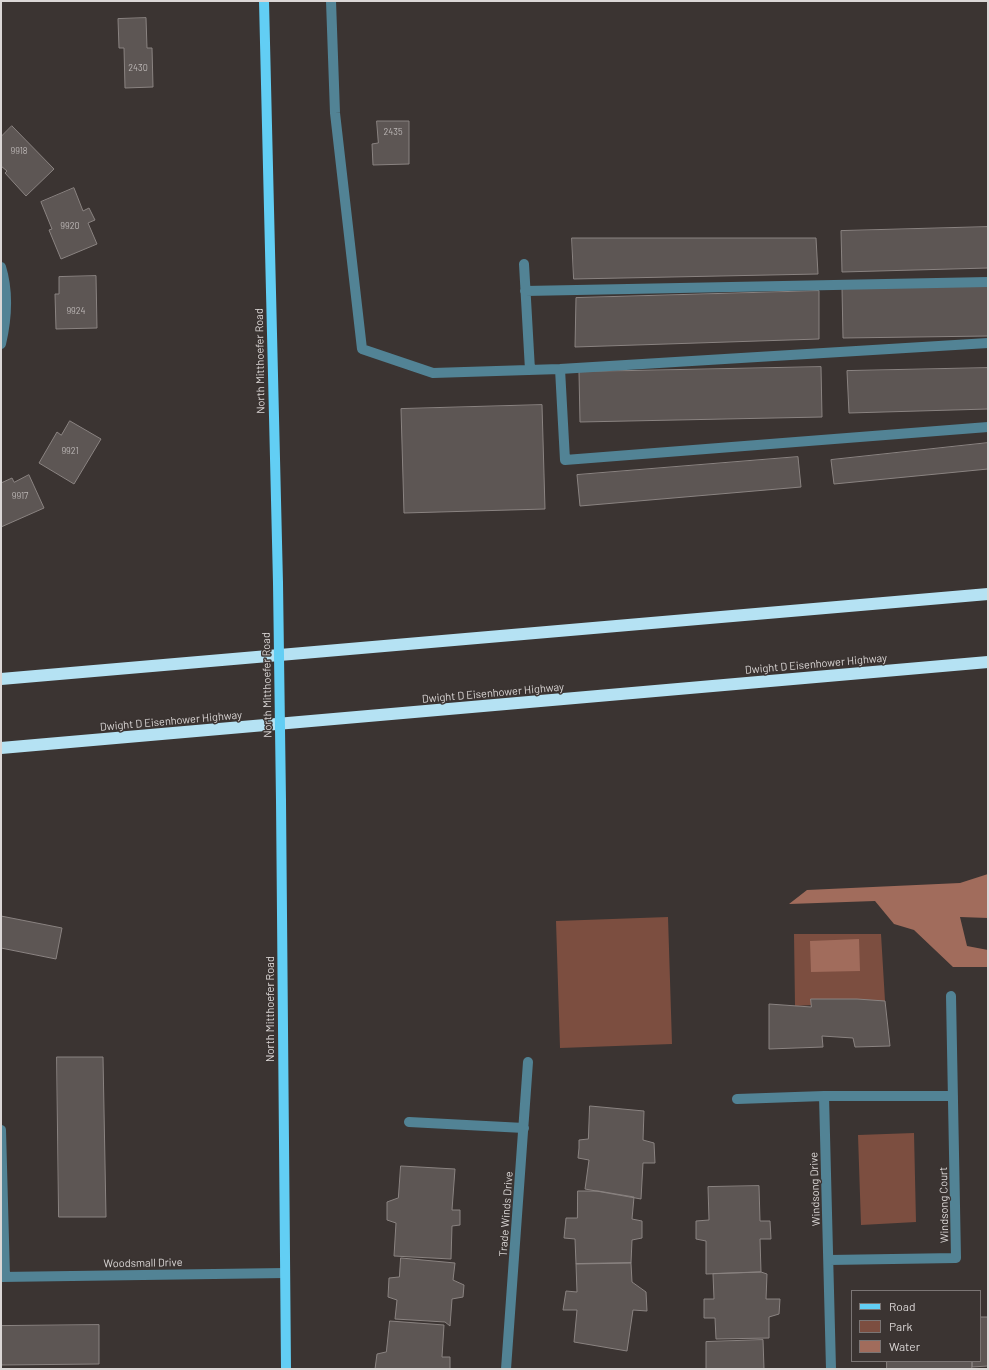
<!DOCTYPE html>
<html>
<head>
<meta charset="utf-8">
<style>
  body { margin:0 }
  #map { position:relative; width:989px; height:1370px; overflow:hidden; background:#3b3432; font-family:Barlow,sans-serif }
  canvas { display:block }
  .frame { position:absolute; inset:0; border:2px solid #dbd7d6; pointer-events:none }
  .legend { position:absolute; left:851px; top:1290px; width:130px; height:72px; box-sizing:border-box; background:#3b3432; border:1px solid #7b7574; margin:0; padding:5px 7px; list-style:none; font-size:12px; color:#dbd7d6 }
  .legend li { display:flex; align-items:center; gap:8px; height:20px }
  .legend b { width:20px; border:1px solid #7b7574 }
</style>
</head>
<body>
<div id="map">
<canvas width="989" height="1370"></canvas>
<div class="frame"></div>
<ul class="legend">
<li><b style="height:5px;background:#62cef4"></b>Road</li>
<li><b style="height:11px;background:#7c4e40"></b>Park</li>
<li><b style="height:11px;background:#a16c5c"></b>Water</li>
</ul>
</div>
<script>
const ctx = document.querySelector('canvas').getContext('2d');
ctx.lineJoin = 'round';
function paint(path, color) { ctx.fillStyle = color; ctx.fill(path, 'evenodd'); }
function trace(path, color, width, dash) { ctx.strokeStyle = color; ctx.lineWidth = width; ctx.lineCap = dash ? 'butt' : 'round'; ctx.setLineDash(dash || []); ctx.stroke(path); }
function label(font, color, halo, rows, align = 'center') {
  ctx.font = font + ' Barlow,sans-serif'; ctx.lineWidth = 3; ctx.setLineDash([]); ctx.textBaseline = 'middle'; ctx.strokeStyle = halo; ctx.fillStyle = color; for (const [text, x, y, turn = 0] of rows) {
    ctx.save(); ctx.translate(x, y); ctx.rotate((+turn || 0) * Math.PI / 180); ctx.textAlign = isNaN(turn) ? turn : align; if (halo) ctx.strokeText(text, 0, 0); ctx.fillText(text, 0, 0); ctx.restore();
  }
}
const green = new Path2D(`
  M668 917 672 1044 560 1048 556 921Z
  M794 934H881L885 1001 795 1006Z
  M914 1133 916 1222 861 1225 858 1135Z`);
const water = new Path2D(`
  M988 874V918L960 917 967 946 988 950V967H953L914 930 894 924 875 901 789 904 807 890 960 883Z
  M859 939 860 971 811 972 810 941Z`);
const building = new Path2D(`
  M146 18 147 48H152L153 87 125 88 124 48H119L118 19Z
  M377 121H409V164L373 165 372 144 378 143Z
  M12 126 54 169 26 196 5 173 7 171 1 166V137Z
  M74 188 83 211 89 208 95 220 88 223 97 244 61 259 49 230 52 229 41 202Z
  M988 227V268L842 272 841 231Z
  M572 238H816L818 274 574 279Z
  M96 276 97 328 56 329 55 294H59V277Z
  M988 285V336L843 338 842 288Z
  M819 291V339L575 347 576 298Z
  M821 367 822 417 580 422 579 372Z
  M988 368V409L849 413 847 371Z
  M542 405 545 509 404 513 401 409Z
  M70 421 101 439 74 484 39 463 57 432 61 435Z
  M988 443V469L834 484 831 460Z
  M798 457 801 487 580 506 577 475Z
  M29 475 44 508 1 527V483L12 478 14 482Z
  M1 916 62 928 56 959 1 948Z
  M811 999H857L885 1001 890 1046 855 1047 853 1038 822 1036 823 1047 769 1049V1004L811 1007Z
  M57 1057H103L106 1217H59Z
  M590 1106 644 1111 643 1140 654 1143 655 1163H643L641 1199 585 1189 589 1160 578 1158 579 1148V1140L588 1139Z
  M401 1166 455 1169 452 1210H460V1225L452 1226 451 1259 394 1256 396 1223 387 1220V1202L398 1198Z
  M759 1186 760 1221H770L771 1239H760L761 1272 706 1274V1241L696 1239V1221L709 1220 708 1187Z
  M578 1191H598L634 1197 632 1219 642 1221V1238L632 1240 631 1263 576 1264 575 1239 564 1238 566 1218H577Z
  M401 1258 455 1263 453 1280 464 1285 463 1297 452 1299 450 1326 445 1322 395 1319 397 1300 388 1297 389 1278 399 1277Z
  M631 1263 632 1282 646 1292 647 1311 633 1310 627 1351 574 1342 577 1310H563L566 1291 577 1292 576 1264Z
  M761 1272 767 1274 766 1299H780L779 1314 769 1317V1338L716 1339 715 1318H704V1299H714L713 1274Z
  M980 1317H988V1366L972 1367V1361H980Z
  M390 1321 444 1325 442 1357H450V1369H375L377 1354 386 1352Z
  M99 1325V1364L1 1365V1326Z
  M763 1340 764 1369H706V1342Z
  M887 1361H972V1367L971 1369H887Z`);
const minor = new Path2D(`
  M331 1 335 113 362 349 433 373 560 369 988 343
  M524 264 530 370
  M1 267C9 293 7 318 1 344
  M525 291 988 282
  M560 369 565 460 988 427
  M824 1096 831 1369
  M737 1099 824 1096H953
  M409 1122 524 1128
  M1 1130 5 1277
  M829 1260 956 1258 951 996
  M1 1277 285 1273
  M506 1369 528 1062`);
const major = new Path2D(`
  M264 1 278 583
  M281 801 286 1369`);
const highway = new Path2D(`
  M1 679 988 594
  M1 748 988 662`);
const majorBridge = new Path2D(`
  M278 583 281 801`);
const numberNames = [
  ["2430",138,68],
  ["2435",393,132],
  ["9918",19,151],
  ["9920",70,226],
  ["9924",76,311],
  ["9921",70,451],
  ["9917",20,496]
];
const streetNames = [
  ["North Mitthoefer Road",260,361,-91],
  ["Dwight D Eisenhower Highway",816,664,-5],
  ["North Mitthoefer Road",267,685,-91],
  ["Dwight D Eisenhower Highway",493,693,-5],
  ["Dwight D Eisenhower Highway",171,721,-5],
  ["North Mitthoefer Road",270,1009,-90],
  ["Windsong Drive",815,1189,-92],
  ["Windsong Court",944,1205,-91],
  ["Trade Winds Drive",506,1214,-86],
  ["Woodsmall Drive",143,1263,-1]
];
paint(green, '#7c4e40');
paint(water, '#a16c5c');
paint(building, '#5d5654');
trace(building, '#8a8381', 1);
trace(minor, '#528395', 10);
trace(major, '#62cef4', 10);
trace(highway, '#b5e2f3', 12);
trace(majorBridge, '#62cef4', 10);
label('9px', '#bcb7b6', null, numberNames);
label('11px', '#dbd7d6', '#3b3432', streetNames);
</script>
</body>
</html>
